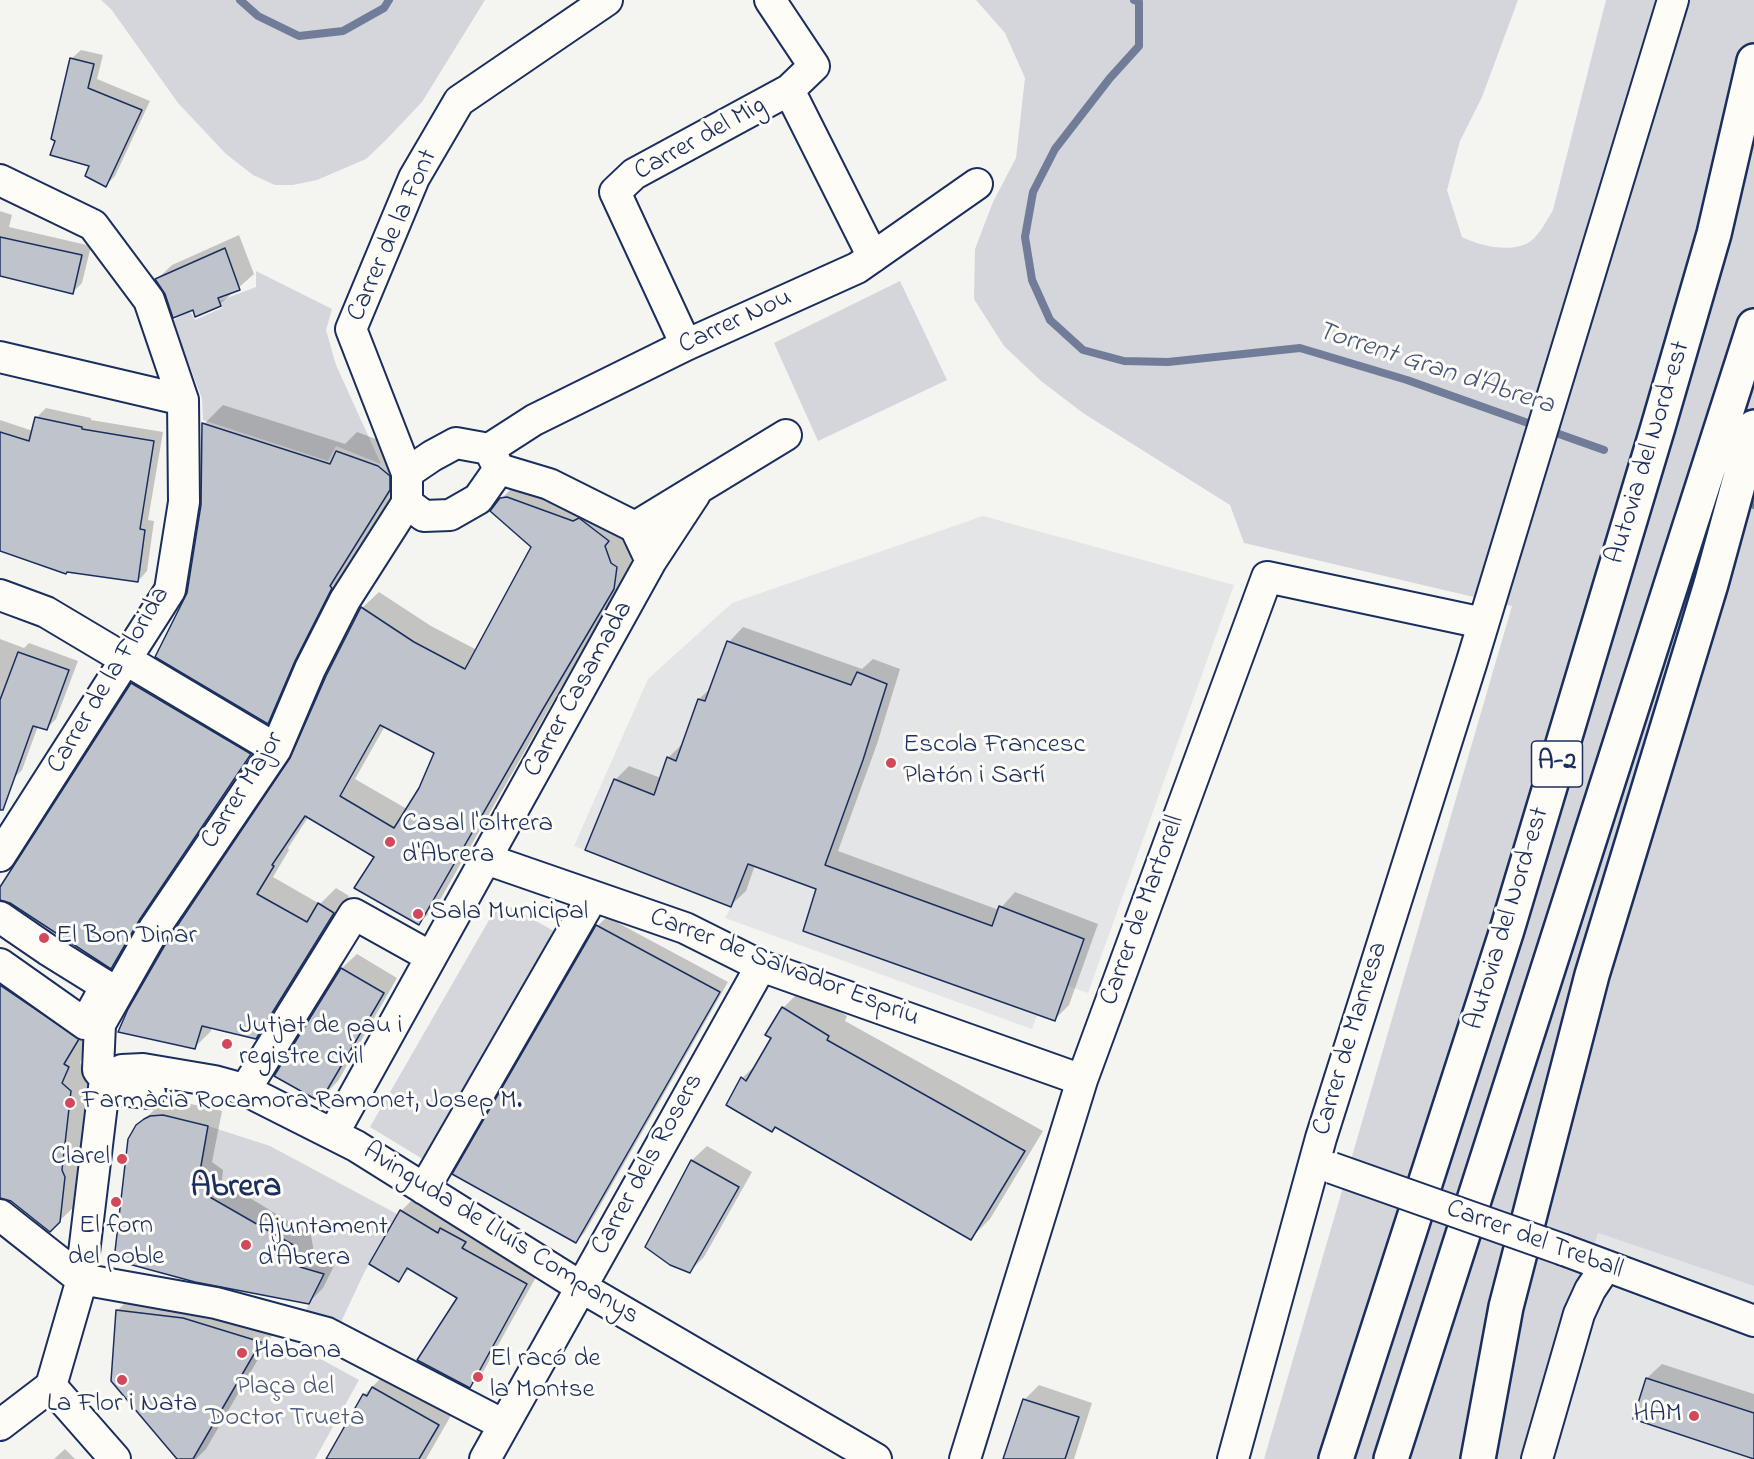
<!DOCTYPE html>
<html>
<head>
<meta charset="utf-8">
<style>
  body { margin:0 }
  canvas { display:block; background:#f4f4f1 }
</style>
</head>
<body>
<canvas width="1754" height="1459"></canvas>
<script>
const ctx = document.querySelector('canvas').getContext('2d');
ctx.lineJoin = 'round';
function paint(path, color) { ctx.fillStyle = color; ctx.fill(path, 'evenodd'); }
function trace(path, color, width, dash) { ctx.strokeStyle = color; ctx.lineWidth = width; ctx.lineCap = dash ? 'butt' : 'round'; ctx.setLineDash(dash || []); ctx.stroke(path); }
function label(font, color, halo, rows, align = 'center') {
  ctx.font = font + ' "Indie Flower",sans-serif'; ctx.lineWidth = 6; ctx.setLineDash([]); ctx.textBaseline = 'middle'; ctx.strokeStyle = halo; ctx.fillStyle = color; for (const [text, x, y, turn = 0] of rows) {
    ctx.save(); ctx.translate(x, y); ctx.rotate((+turn || 0) * Math.PI / 180); ctx.textAlign = isNaN(turn) ? turn : align; if (halo) ctx.strokeText(text, 0, 0); ctx.fillText(text, 0, 0); ctx.restore();
  }
}
const built = new Path2D(`
  M983 516 1234 585 1088 993 1068 986 1055 1021 1037 1015 1032 1029 725 918 731 907 574 846 648 679 732 603Z
  M1598 1233 1754 1286V1459H1530Z`);
const green = new Path2D(`
  M101 0H485L422 102 386 140 366 159 317 180 293 185H275L253 175 226 154 178 103 111 9Z
  M976 0H1518L1482 97 1460 141 1447 190 1462 237C1480 246 1512 254 1531 241 1540 234 1547 220 1553 210L1606 0H1754V1286L1598 1233 1530 1459H1264L1512 606 1244 543 1230 505 1083 413 1041 381 1004 346 974 299 975 249 993 202 1016 158 1025 78 1005 33Z
  M256 271 332 309 326 330 336 365 381 464 336 446 328 461 203 420 202 398 172 321 190 311 195 320 222 308 219 301 256 287Z
  M900 281 947 380 818 441 774 343Z
  M500 901 561 935 426 1161 370 1127Z
  M208 1126 270 1146 397 1214 364 1273 341 1322 306 1310 324 1274 296 1266 298 1252 295 1246 208 1195 198 1181Z
  M261 1342 319 1358 359 1380 315 1459H193Z`);
const shadow = new Path2D(`
  M81 50 103 55 97 79 150 101 115 176 106 185 91 165 57 140 71 59Z
  M0 211 12 215 9 227 91 246 82 283 73 292 0 275Z
  M239 235 254 274 220 304 194 308 157 279 172 265Z
  M223 405 345 444 357 432 397 447 408 470 348 566 351 568 287 703 268 722 188 593 203 505 204 424Z
  M46 408 91 418V420L163 432 148 520 154 521 147 571 138 581 0 550V420L33 431 36 418Z
  M518 482 620 529 627 547 633 550 630 571 559 691 436 907 419 923 376 856 309 816 288 848 289 850 273 877 320 904 336 888 349 896 273 1021 256 1037 212 1027 211 1031 194 1048 292 759 362 608 379 592 431 626 477 650 533 546 501 499ZM385 726 436 753 420 789 407 809 355 779Z
  M743 627 862 669 873 659 900 669 877 744 838 851 999 910 1015 892 1098 924 1069 1005 1054 1020 818 888 755 865 746 891 731 905 615 780 629 766 661 778 668 758 682 744 699 699 711 688 729 642Z
  M0 639 24 648 29 643 78 661 56 719 47 728 38 726 22 770 0 792Z
  M152 664 270 735 130 948 111 967 10 901 0 898V890L132 684Z
  M607 917 728 982 585 1232 576 1242 597 926Z
  M357 954 397 978 338 1081 323 1096 276 1076 342 968Z
  M0 973 97 1020 83 1045 87 1047 80 1063 90 1071 80 1150 83 1157 79 1202 50 1230 11 1200 0 1197Z
  M802 989 847 1016 845 1021 1043 1131 990 1219 971 1238 776 1125 728 1104 742 1078 760 1061 773 1038 783 1008Z
  M178 1101 222 1111 212 1162 223 1170 222 1181 296 1226 307 1230 311 1235 314 1253 337 1260 323 1288 308 1303 138 1126 153 1111 166 1102Z
  M707 1146 752 1172 704 1257 689 1272 647 1247 692 1160Z
  M415 1197 540 1270 483 1372 469 1386 459 1297 410 1268 399 1280 401 1211Z
  M137 1291 279 1323 206 1449 196 1459H179L117 1311Z
  M1662 1364 1754 1394V1457L1635 1418 1647 1378Z
  M383 1376 457 1405 426 1459H327L364 1395Z
  M1039 1385 1092 1403 1074 1459H1005L1024 1400Z
  M65 1449 75 1459H54Z`);
const stream = new Path2D(`
  M240 0 258 16 299 36 343 31 384 8 389 0
  M1134 0 1139 2V46L1110 78 1055 149 1033 192 1025 237 1032 280 1050 320 1083 350 1124 361 1168 362 1300 348 1407 380 1604 450
  M1752 504 1754 505`);
const building = new Path2D(`
  M70 58 94 64 88 88 142 110 106 187 85 176 89 166 50 155 55 141 51 139Z
  M0 237 82 255 73 294 0 276Z
  M225 248 240 290 218 298 221 306 195 317 193 310 173 318 165 294 155 279Z
  M35 417 82 427V429L154 441 140 529 145 530 138 582 67 572 66 574 0 551V432L29 441Z
  M202 423 330 464 336 451 378 466 390 476V490L330 586 332 588 295 661 268 724 155 657 187 593 201 505Z
  M507 497 573 521 579 518 609 541 605 546 611 563 617 567 614 589 543 709 419 925 354 888 374 857 305 816 272 865 274 866 257 894 307 922 318 903 334 913 256 1039 202 1026 195 1049 118 1032 128 1009 169 938 290 758 326 676 361 607 414 642 465 669 531 547 490 511 500 498ZM380 725 434 753 419 788 394 828 340 796Z
  M727 641 851 685 857 672 887 684 863 760 825 865 992 926 999 906 1084 939 1055 1021 803 931 816 889 748 864 731 907 585 850 614 779 654 795 667 757 676 761 698 699 705 701Z
  M18 652 69 670 47 730 33 726 3 810H0V700Z
  M131 683 251 754 140 919 111 969 10 903 0 900V887Z
  M596 925 720 992 576 1243 452 1174Z
  M341 968 384 993 323 1097 315 1099 274 1076Z
  M0 985 79 1039 64 1064 69 1067 62 1083 71 1091 62 1170 65 1177 60 1222 50 1232 11 1201 0 1198Z
  M782 1007 829 1036 827 1040 1025 1151 971 1240 775 1127 772 1132 726 1105 741 1077 746 1081 771 1038 765 1035Z
  M163 1115 208 1126 199 1177 210 1185 208 1196 295 1246 298 1252 300 1267 324 1274 309 1304 195 1282 114 1260 128 1139 136 1125 144 1119 150 1116Z
  M691 1160 739 1187 690 1273 670 1265 645 1247Z
  M400 1210 438 1233 440 1228 466 1242 462 1248 527 1284 470 1388 417 1360 457 1298 407 1268 399 1282 369 1264Z
  M116 1310 183 1318 261 1342 193 1459H177L111 1381Z
  M1646 1378 1754 1413V1459L1633 1419Z
  M372 1387 439 1425 419 1459H326L363 1394 367 1396Z
  M1023 1399 1079 1417 1065 1459H1003Z`);
const minor = new Path2D(`
  M789 90 873 257
  M0 180 93 225 149 300 183 400 184 502 170 590 0 856
  M686 345 615 192 634 174 789 90 814 66 770 0
  M0 357 183 400
  M456 443 489 449 499 469 478 499 450 515 424 516 407 503V473L432 456Z
  M489 449 534 420 686 345 857 268 977 184
  M499 469 549 484 635 527
  M407 473 351 329 414 178 459 101 607 0
  M635 527 786 435
  M651 561 695 494
  M0 595 46 612 276 749
  M486 859 685 928 761 966 1082 1080
  M0 917 48 950 106 986 85 1024 0 964
  M105 1079 122 1070 143 1069 214 1081 243 1089 356 1146 581 1287 876 1459
  M245 1090 354 914 431 957
  M150 1093 119 1090 105 1079 98 1070 100 1024 154 929 276 749 310 669 345 600 407 503
  M333 1134 651 561 635 527
  M424 1189 593 896
  M0 1215 81 1279 216 1303 327 1333 504 1425
  M1564 1250 1754 1321
  M51 1386 115 1459
  M0 1425 51 1386 80 1286 105 1079
  M485 1459 761 966
  M965 1459 1082 1080 1267 577 1483 623
  M1233 1459 1321 1138 1472 661 1673 0
  M1537 1459 1579 1314 1590 1290 1606 1266`);
const highway = new Path2D(`
  M1336 1459 1507 930 1658 427 1714 234 1754 61
  M1391 1459 1754 326
  M1478 1459 1506 1307 1592 975 1711 584 1754 427`);
const minorBridge = new Path2D(`
  M1332 1168 1564 1250`);
const markers = [
  [891,763,6,"#d1495b"],
  [390,842,6,"#d1495b"],
  [418,914,6,"#d1495b"],
  [44,938,6,"#d1495b"],
  [227,1044,6,"#d1495b"],
  [70,1103,6,"#d1495b"],
  [122,1159,6,"#d1495b"],
  [116,1202,6,"#d1495b"],
  [246,1245,6,"#d1495b"],
  [242,1353,6,"#d1495b"],
  [478,1377,6,"#d1495b"],
  [122,1380,6,"#d1495b"],
  [1694,1416,6,"#d1495b"]
];
const shields = [
  [1557,764,51]
];
const shieldNames = [
  ["A-2",1557,764]
];
const streetNames = [
  ["Carrer del Mig",701,140,-29],
  ["Carrer de la Font",394,236,-66],
  ["Carrer Nou",736,323,-25],
  ["Autovia del Nord-est",1650,453,-73],
  ["Carrer de la Florida",110,681,-59],
  ["Carrer Casamada",580,690,-61],
  ["Carrer Major",244,791,-58],
  ["Carrer de Martorell",1144,911,-70],
  ["Autovia del Nord-est",1509,919,-73],
  ["Carrer de Salvador Espriu",784,969,21],
  ["Carrer de Manresa",1352,1039,-73],
  ["Carrer dels Rosers",649,1165,-61],
  ["Avinguda de Lluís Companys",500,1235,32],
  ["Carrer del Treball",1534,1241,20]
];
const poiNames = [
  ["Escola Francesc",903,747],
  ["Platón i Sartí",903,778],
  ["Casal l'Oltrera",402,826],
  ["d'Abrera",402,857],
  ["Sala Municipal",430,914],
  ["El Bon Dinar",56,938],
  ["Jutjat de pau i",239,1028],
  ["registre civil",239,1059],
  ["Farmàcia Rocamora Ramonet, Josep M.",82,1103],
  ["Clarel",110,1159,"right"],
  ["El forn",116,1228,"center"],
  ["del poble",116,1259,"center"],
  ["Ajuntament",258,1229],
  ["d'Abrera",258,1260],
  ["Habana",254,1353],
  ["El racó de",490,1361],
  ["la Montse",490,1392],
  ["La Flor i Nata",122,1406,"center"],
  ["HAM",1682,1416,"right"]
];
const parkNames = [
  ["Plaça del",285,1389],
  ["Doctor Trueta",285,1420]
];
const waterNames = [
  ["Torrent Gran d'Abrera",1435,370,18]
];
const districtNames = [
  ["Abrera",236,1190]
];
paint(built, '#e4e5e6');
paint(green, '#d4d6db');
paint(shadow, '#0003');
trace(stream, '#717c98', 8);
paint(building, '#bfc3cc');
trace(building, '#1b2f5e', 1.5);
trace(minor, '#1b2f5e', 34);
trace(highway, '#1b2f5e', 38);
trace(minor, '#fdfcf7', 30);
trace(highway, '#fdfcf7', 33);
trace(minorBridge, '#1b2f5e', 34, []);
trace(minorBridge, '#fdfcf7', 30);
for (const [x, y, r, color] of markers) { const dot = new Path2D(); dot.arc(x, y, r, 0, 2 * Math.PI); ctx.fillStyle = color; ctx.fill(dot); trace(dot, '#fdfcf7', 2); }
for (const [x, y, w] of shields) { const box = new Path2D(); box.roundRect(x - w / 2, y - 23, w, 46, 4.5); ctx.fillStyle = '#fdfcf7'; ctx.fill(box); trace(box, '#1b2f5e', 1.5); }
label('bold 26px', '#1b2f5e', null, shieldNames);
label('27px', '#1b2f5e', '#fdfcf7', streetNames);
label('27px', '#1b2f5e', '#fdfcf7', poiNames, 'left');
label('27px', '#49597d', '#fdfcf7', parkNames);
label('italic 28px', '#46567b', '#fdfcf7', waterNames);
label('bold 33px', '#1b2f5e', '#fdfcf7', districtNames);
</script>
</body>
</html>
